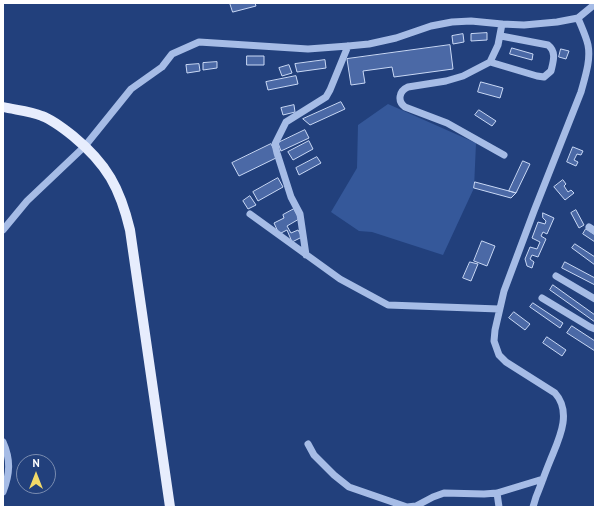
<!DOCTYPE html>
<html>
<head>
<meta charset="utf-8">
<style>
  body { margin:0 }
  #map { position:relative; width:598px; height:510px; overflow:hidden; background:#22407c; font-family:"PT Sans",sans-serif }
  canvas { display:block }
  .frame { position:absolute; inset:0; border:4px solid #fff; pointer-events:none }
  .north { position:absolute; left:16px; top:454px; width:40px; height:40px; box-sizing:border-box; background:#22407c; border:1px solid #7a8cb0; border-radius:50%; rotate:0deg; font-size:11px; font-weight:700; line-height:16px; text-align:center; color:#fff }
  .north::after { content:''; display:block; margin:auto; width:14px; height:18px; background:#f1d968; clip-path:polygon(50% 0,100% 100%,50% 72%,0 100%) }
</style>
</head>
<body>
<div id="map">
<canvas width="598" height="510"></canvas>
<div class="frame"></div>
<div class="north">N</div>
</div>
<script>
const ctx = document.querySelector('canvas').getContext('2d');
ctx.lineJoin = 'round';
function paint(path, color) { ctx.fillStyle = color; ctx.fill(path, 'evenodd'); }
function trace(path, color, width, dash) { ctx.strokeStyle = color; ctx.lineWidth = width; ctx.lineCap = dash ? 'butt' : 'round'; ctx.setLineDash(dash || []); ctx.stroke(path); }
const green = new Path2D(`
  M388 104 476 143 474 188 443 255 372 232 359 231 331 212 357 168 358 125Z`);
const building = new Path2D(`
  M230 3H255L256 6 233 12Z
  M487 33V40L471 41V34Z
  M463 34 464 42 453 44 452 36Z
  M450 45 453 69 394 77 392 67 363 71 365 83 351 85 347 59Z
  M512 48 533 54 532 60 510 54Z
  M561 49 569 51 566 59 559 57Z
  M247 56H264V65H247Z
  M325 60 326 68 297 72 295 64Z
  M217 62V68L203 70V63Z
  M199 64 200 71 187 73 186 65Z
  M289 65 292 73 282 76 279 68Z
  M296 76 298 84 268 90 266 82Z
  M481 82 503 88 500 98 478 92Z
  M341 102 345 109 310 125 303 119Z
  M294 105 295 112 283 115 281 108Z
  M479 110 496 121 492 126 475 115Z
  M305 130 309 138 281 151 278 143Z
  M309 141 313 149 293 160 288 152Z
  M271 144 278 157 239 176 232 163Z
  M573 147 583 151 581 155 577 154 574 160 578 162 576 166 567 162Z
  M317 157 321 163 299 175 296 168Z
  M523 161 530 164 516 193 509 191Z
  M278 178 283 187 258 201 253 192Z
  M563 180 566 184 564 186 568 192 571 190 574 193 565 200 554 187Z
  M475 182 509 191 516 193 511 198 474 188Z
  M250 196 256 205 248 209 243 201Z
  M294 209 299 219 287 226 291 233 298 230 302 237 292 242 287 230 279 234 274 223 284 218 283 215Z
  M576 210 584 225 579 228 571 213Z
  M543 213 554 218 547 234 543 232 541 236 546 239 538 257 532 255 530 259 534 262 532 268 527 266 525 259 530 247 537 249 540 242 532 238 538 222 545 224 546 221 543 218Z
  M586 229 595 235V242L583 234Z
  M482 241 495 246 487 266 474 261Z
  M575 244 595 257V265L572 248Z
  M470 262 478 264 471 281 463 278Z
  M565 262 595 278V285L562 268Z
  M553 285 595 315V322L550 290Z
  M533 303 563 323 560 328 530 307Z
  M514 312 530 324 525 330 509 318Z
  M572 326 595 341V351L567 333Z
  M547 337 566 350 562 356 543 343Z`);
const minor = new Path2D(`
  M502 24 498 45 490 62 463 76 446 81 408 87C399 91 397 101 405 107L447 123 504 155
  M490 62 537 76 544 77 551 71C553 62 557 52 548 45L501 36
  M250 214 340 279 388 305 499 309
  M589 227 595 231
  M3 230 27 201 85 146 131 89 162 67 172 54 199 42 308 49 348 46 369 44 396 38 431 26 452 22 471 21 502 24 524 25 557 22 578 18 595 4
  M306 255 300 214 291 197 277 153 275 144 286 122 326 97 330 90 348 46
  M556 276 595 299
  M542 298 590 327 595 329
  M3 442C11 460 10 474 3 492
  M308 444 314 455 334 475 349 487 407 507 416 506 433 497 444 493 484 494 497 493 543 479
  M497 493 499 507
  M533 507 536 497C541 485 545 473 550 461 558 441 573 413 555 393L506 362 499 355 494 341 495 330 504 291 534 211 581 92C585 77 591 60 588 45 586 36 581 26 578 18`);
const major = new Path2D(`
  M3 107C16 110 30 111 42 116 53 120 63 128 73 136 107 164 120 188 130 230L170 507`);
paint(green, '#35589a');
paint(building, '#4b69a6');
trace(building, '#c9d8f5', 1);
trace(minor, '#a6bce6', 7);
trace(major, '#e7edfd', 10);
</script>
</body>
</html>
